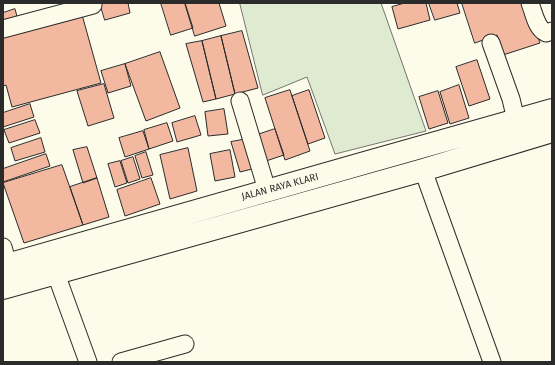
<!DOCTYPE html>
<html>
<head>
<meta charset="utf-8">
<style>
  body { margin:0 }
  #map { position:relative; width:555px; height:365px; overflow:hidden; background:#fdfbea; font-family:"Fira Sans",sans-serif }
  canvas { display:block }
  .frame { position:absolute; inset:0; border:4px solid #2b2b2b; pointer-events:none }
</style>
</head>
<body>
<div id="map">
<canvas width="555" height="365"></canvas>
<div class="frame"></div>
</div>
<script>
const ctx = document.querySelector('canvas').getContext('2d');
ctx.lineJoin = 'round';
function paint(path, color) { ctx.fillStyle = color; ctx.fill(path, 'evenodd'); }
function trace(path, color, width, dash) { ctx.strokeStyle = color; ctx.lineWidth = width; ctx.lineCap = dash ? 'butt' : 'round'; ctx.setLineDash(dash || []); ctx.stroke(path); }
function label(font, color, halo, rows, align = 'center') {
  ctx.font = font + ' "Fira Sans",sans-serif'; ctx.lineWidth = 3; ctx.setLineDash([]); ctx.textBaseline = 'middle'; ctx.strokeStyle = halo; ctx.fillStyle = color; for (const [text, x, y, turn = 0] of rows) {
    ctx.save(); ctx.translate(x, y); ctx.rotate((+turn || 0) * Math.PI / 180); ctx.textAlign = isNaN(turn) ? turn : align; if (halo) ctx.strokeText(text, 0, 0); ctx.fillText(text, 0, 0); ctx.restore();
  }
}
const green = new Path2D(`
  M240 3H381L426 131 335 154 307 77 263 95Z`);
const building = new Path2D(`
  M100 3H128L130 13 105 20Z
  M161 3H185L193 28 171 35Z
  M185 3H219L226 26 195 36Z
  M405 3H426L430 20 398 29 392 7Z
  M429 3H457L460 13 435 20Z
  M462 3H526L540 43 503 55 497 35 475 43Z
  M15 9 18 20 3 27V13Z
  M81 11 101 83 12 107 6 85 3 86V32Z
  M242 31 258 88 235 94 221 36Z
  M221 36 235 94 216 99 202 41Z
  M202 41 216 99 203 102 186 44Z
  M160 52 180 108 146 121 125 64Z
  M477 60 490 99 469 106 456 67Z
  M125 64 131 86 108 93 101 71Z
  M104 84 114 118 88 126 77 91Z
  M459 85 469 118 450 124 440 92Z
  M290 90 310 151 285 160 265 98Z
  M309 90 325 138 308 144 292 96Z
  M438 91 448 123 429 129 419 97Z
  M30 104 34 117 3 127V113Z
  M224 109 228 134 208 136 205 112Z
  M195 116 201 135 177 142 172 123Z
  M35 120 40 133 9 143 4 130Z
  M167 123 173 141 149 149 144 130Z
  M275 129 284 155 266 161 257 135Z
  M143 131 149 149 125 157 119 138Z
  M41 138 45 152 15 161 11 148Z
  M247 139 256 168 240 172 231 142Z
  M87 147 97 178 83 183 73 150Z
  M188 148 197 191 170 199 160 155Z
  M230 150 235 177 215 181 210 154Z
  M146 152 153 175 142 178 135 156Z
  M46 154 50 166 3 182V169Z
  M133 157 140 179 128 183 121 161Z
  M120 161 127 183 115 187 108 164Z
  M62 165 83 225 24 243 3 183Z
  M97 178 109 217 83 225 70 187Z
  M151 178 160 204 125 216 117 190Z`);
const minor = new Path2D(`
  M530 3C534 13 536 28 546 33L552 31
  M3 29 93 5
  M491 43 511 99 516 120
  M240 101 267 190
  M423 170 492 362
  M3 247 8 265
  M56 274 88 362
  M121 362 185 344`);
const highway = new Path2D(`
  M3 266C186 213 369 162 552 110
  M3 288 423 170 552 131`);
const streetNames = [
  ["JALAN RAYA KLARI",280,187,-15]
];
paint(green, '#deebd1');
trace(green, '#74746e', 1);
paint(building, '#f2b8a0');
trace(building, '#2b2b2b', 1);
trace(minor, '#2b2b2b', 19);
trace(highway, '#2b2b2b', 24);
trace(minor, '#fdfbea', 17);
trace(highway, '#fdfbea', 22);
label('10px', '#2b2b2b', '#fdfbea', streetNames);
</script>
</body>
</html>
